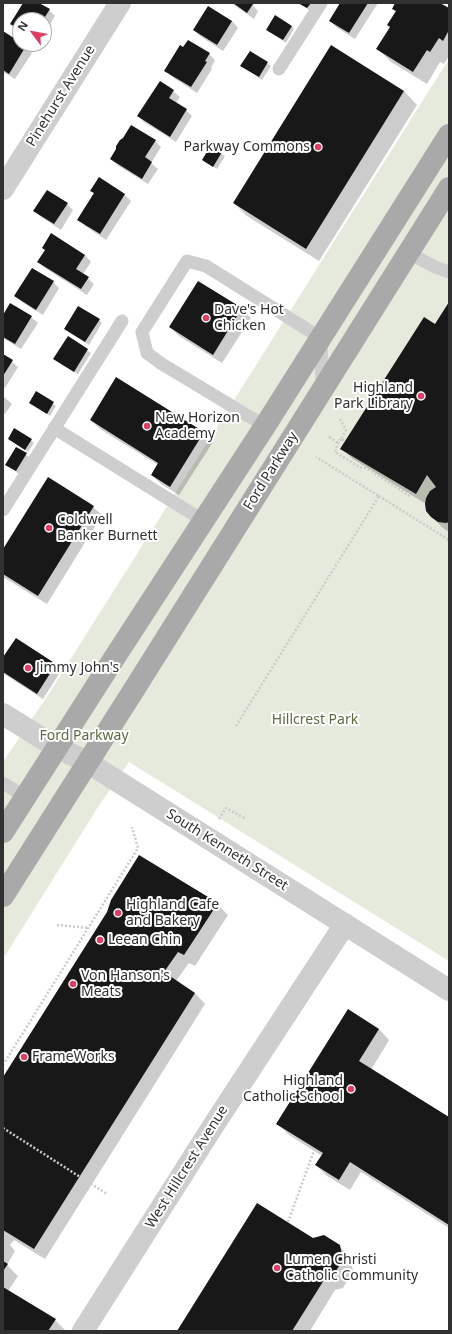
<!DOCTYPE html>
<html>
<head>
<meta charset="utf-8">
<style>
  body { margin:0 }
  #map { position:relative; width:452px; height:1334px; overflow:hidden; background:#fff; font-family:"Noto Sans",sans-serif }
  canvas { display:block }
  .frame { position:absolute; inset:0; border:4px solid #313131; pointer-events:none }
  .north { position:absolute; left:12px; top:12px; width:40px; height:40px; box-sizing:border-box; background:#fff; border:1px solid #adadad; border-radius:50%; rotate:302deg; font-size:11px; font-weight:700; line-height:16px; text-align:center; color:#313131 }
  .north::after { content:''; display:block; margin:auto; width:14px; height:18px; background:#dd3e64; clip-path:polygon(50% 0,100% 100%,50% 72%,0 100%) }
</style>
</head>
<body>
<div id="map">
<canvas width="452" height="1334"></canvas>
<div class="frame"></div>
<div class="north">N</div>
</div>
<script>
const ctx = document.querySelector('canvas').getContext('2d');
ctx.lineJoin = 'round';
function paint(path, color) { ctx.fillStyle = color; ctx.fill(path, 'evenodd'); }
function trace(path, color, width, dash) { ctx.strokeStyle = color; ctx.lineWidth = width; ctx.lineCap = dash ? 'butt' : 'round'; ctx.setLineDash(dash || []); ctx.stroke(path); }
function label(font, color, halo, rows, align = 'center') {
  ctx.font = font + ' "Noto Sans",sans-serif'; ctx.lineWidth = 4; ctx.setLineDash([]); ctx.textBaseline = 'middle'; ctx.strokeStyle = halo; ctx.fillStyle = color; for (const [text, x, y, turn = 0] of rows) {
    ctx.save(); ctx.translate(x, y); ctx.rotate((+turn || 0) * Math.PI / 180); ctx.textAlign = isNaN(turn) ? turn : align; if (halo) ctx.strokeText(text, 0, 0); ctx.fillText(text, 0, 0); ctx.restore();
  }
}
const green = new Path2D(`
  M449 59V961L129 762 98 807 3 959V762L48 695Z`);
const shadow = new Path2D(`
  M24 3H37L49 10 55 16 44 34V20H20V32L11 24Z
  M231 3H255L253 6 258 11 254 19Z
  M298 3H315L311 11Z
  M341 3H378L355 39 336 27 330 20Z
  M397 3H438L449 10V56L444 64 440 62 427 84 391 62 378 49 391 27 396 12 393 9Z
  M209 7 232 21 238 28 223 51 200 36 194 30Z
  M292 26 294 29 286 43 267 30Z
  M3 32 25 46 32 53 15 79 3 72Z
  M250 52 271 66 262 80 242 66Z
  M209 54 215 60 211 68 212 69 197 93 172 77 166 70Z
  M173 91 180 97 176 103 186 110 192 116 176 142 144 122 138 116Z
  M404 91 417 105 319 261 247 216 234 203Z
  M155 141 161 147 151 163 158 169 148 184 117 165 111 159Z
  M211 147 225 156 217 169 203 160Z
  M124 194 131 201 106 240 85 226 79 220Z
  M67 204 73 210 61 230 41 217 35 211Z
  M43 248 85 255 91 262 83 274 94 284 87 295 45 268 39 262 46 251Z
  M53 282 59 288 43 315 22 302 16 296Z
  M199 282 242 309 251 318 222 363 179 336 170 327Z
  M449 304V532L443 528 432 517 426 504 353 459 342 449 436 326Z
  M3 317H31L38 323 21 349 3 338Z
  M99 320 102 323 89 345 65 329Z
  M68 338 91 353 78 374 58 362Z
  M3 354 18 367 5 388 3 386Z
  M117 379 204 433 213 442 179 495 161 484 152 475 158 465 100 429 91 420Z
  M37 393 56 406 50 416 34 405Z
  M3 396 12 404 5 414 3 412Z
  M9 439 31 440 34 443 28 452Z
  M17 448 29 457 19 474 6 465Z
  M93 507 102 515 47 604 3 577V551Z
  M3 659 55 665 61 671 43 699 4 674Z
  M217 904 228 915 195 966 189 963 176 981 195 993 205 1004 45 1259 14 1240 10 1245 15 1251 7 1265 18 1276 8 1291 55 1320 66 1331H3V1079Z
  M379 1029 389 1040 371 1070 449 1119V1228L361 1172 350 1190 327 1176 316 1165 322 1156 289 1135 278 1124Z
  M312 1239 339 1246 350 1257 353 1271 343 1288 335 1290 310 1331H178Z`);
const building = new Path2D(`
  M23 3H39L50 9 43 20H20V30L10 24Z
  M233 3H251L253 4 247 13Z
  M298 3H311L307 8Z
  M340 3H368L349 33 329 21Z
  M395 3H440L449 8V30L443 41 439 38 430 52 427 50 413 72 376 49 390 27 387 25 396 11 392 9Z
  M208 6 232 21 217 45 193 30Z
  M275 15 292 26 283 40 266 30Z
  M3 31 20 42V44L26 46 9 74 3 70Z
  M188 40 210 53 205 61 207 62 191 87 164 71 180 45 183 47Z
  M331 45 404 91 306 249 233 203Z
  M250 51 268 62 259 77 240 66Z
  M160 81 174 90 169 98 187 109 170 137 137 116Z
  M131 125 156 140 145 157 152 162 142 179 110 159 116 149V146L120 140 123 138Z
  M211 145 222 152 213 167 202 160Z
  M99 177 125 194 100 234 77 220 94 193 90 191Z
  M47 190 68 203 54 224 33 211Z
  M51 233 85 255 76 269 89 277 81 289 37 262 45 250 42 248Z
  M32 268 54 281 36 310 14 296Z
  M198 281 242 308 213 355 169 327Z
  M449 302V522L446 523 438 522 431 517 426 511 425 504 426 498 430 491 436 487 427 475 416 494 340 449 424 317 435 324Z
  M10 303 32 316 15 344 3 337V315Z
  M78 306 100 319 85 342 64 329Z
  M68 336 88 349 74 372 53 359Z
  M3 354 13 360 3 376Z
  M116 377 204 432 170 487 151 475 158 463 90 420Z
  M36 391 54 402 47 414 29 403Z
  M14 428 32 439 25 450 8 439Z
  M16 447 27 453 16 471 5 465Z
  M48 477 94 506 38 596 3 574V549Z
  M16 638 56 664 37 694 3 672V657Z
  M139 855 218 903 184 955 178 952 164 972 195 993 34 1249 3 1230V1077L107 912 111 900Z
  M348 1009 379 1029 359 1061 449 1117V1225L350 1162 339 1180 315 1165 323 1153 276 1124Z
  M257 1203 313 1238 324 1235 340 1245 343 1260 332 1277 324 1280 292 1331H177Z
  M3 1261 8 1264 3 1271Z
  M3 1287 56 1319 48 1331H3Z`);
const path = new Path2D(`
  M340 419 346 430 341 439 345 441
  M329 437 338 443
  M341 439 338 443 335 452 359 467 366 468 410 496
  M379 496 449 540
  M236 726 379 496 316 457
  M219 819 226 808 246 819
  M57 925 89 928
  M3 1065 138 848 132 827
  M3 1128 107 1194
  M288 1222 315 1148`);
const lane = new Path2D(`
  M279 69 321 3
  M409 253 435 267 449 272
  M265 426 162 364 147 353 142 332 187 261 206 266 321 338 322 387
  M54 428 204 521
  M3 510 122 321
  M3 783 25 797`);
const street = new Path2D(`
  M3 189 120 3
  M3 714 56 747 87 762 449 990
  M83 1331 215 1123 345 924`);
const primary = new Path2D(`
  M3 832 111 663 265 426 449 135
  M3 896 135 688 449 188`);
const markers = [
  [318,147,4,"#dd3e64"],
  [206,318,4,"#dd3e64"],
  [421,396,4,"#dd3e64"],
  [147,426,4,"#dd3e64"],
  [49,528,4,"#dd3e64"],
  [28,668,4,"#dd3e64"],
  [118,913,4,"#dd3e64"],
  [100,940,4,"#dd3e64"],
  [73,984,4,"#dd3e64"],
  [24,1057,4,"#dd3e64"],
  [351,1089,4,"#dd3e64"],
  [277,1268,4,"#dd3e64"]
];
const streetNames = [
  ["Pinehurst Avenue",61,96,-58],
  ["Ford Parkway",271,471,-58],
  ["South Kenneth Street",227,850,32],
  ["West Hillcrest Avenue",187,1167,-58]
];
const poiNames = [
  ["Parkway Commons",310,147,"right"],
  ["Dave's Hot",214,310],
  ["Chicken",214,326],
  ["Highland",413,388,"right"],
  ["Park Library",413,404,"right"],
  ["New Horizon",155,418],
  ["Academy",155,434],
  ["Coldwell",57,520],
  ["Banker Burnett",57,536],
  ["Jimmy John's",36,668],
  ["Highland Cafe",126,905],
  ["and Bakery",126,921],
  ["Leean Chin",108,940],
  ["Von Hanson's",81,976],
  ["Meats",81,992],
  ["FrameWorks",32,1057],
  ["Highland",343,1081,"right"],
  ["Catholic School",343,1097,"right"],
  ["Lumen Christi",285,1260],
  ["Catholic Community",285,1276]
];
const parkNames = [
  ["Hillcrest Park",315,720],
  ["Ford Parkway",84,736]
];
paint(green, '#e6eadd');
paint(shadow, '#0003');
paint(building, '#181818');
trace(path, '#cbcbcb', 2.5, [2, 2]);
trace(lane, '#cecece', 13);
trace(street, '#cecece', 22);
trace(primary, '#a9a9a9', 22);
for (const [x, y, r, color] of markers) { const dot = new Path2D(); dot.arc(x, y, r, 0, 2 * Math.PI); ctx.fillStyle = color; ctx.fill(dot); trace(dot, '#fff', 1.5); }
label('14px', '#313131', '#fff', streetNames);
label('14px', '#313131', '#fff', poiNames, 'left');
label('14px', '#5c6c40', '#fff', parkNames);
</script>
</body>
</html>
